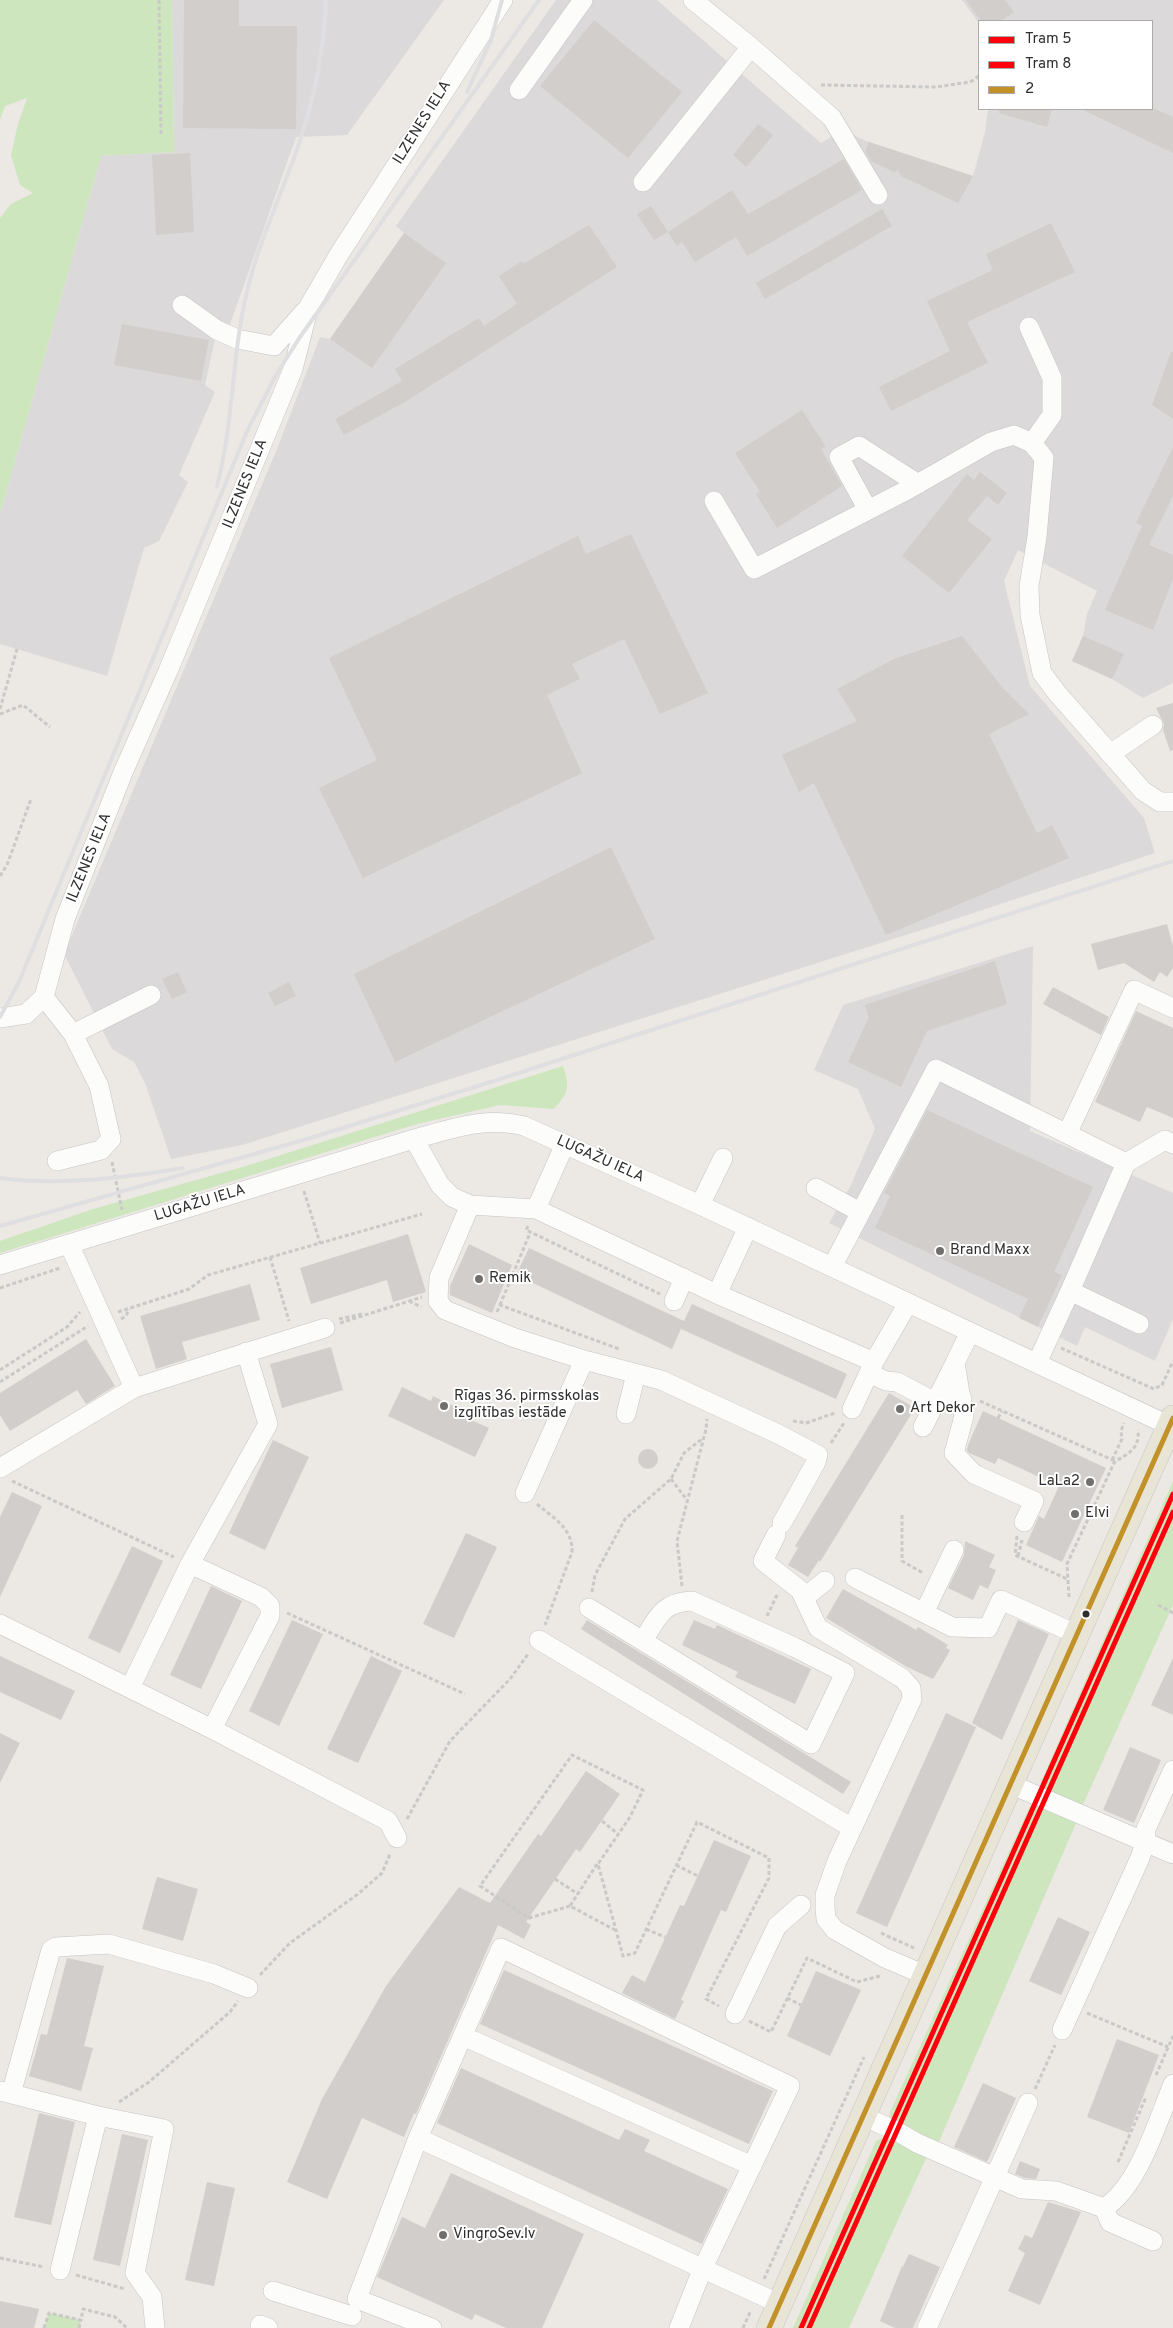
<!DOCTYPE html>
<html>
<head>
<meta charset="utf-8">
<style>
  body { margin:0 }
  #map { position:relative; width:1173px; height:2328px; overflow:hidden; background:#ece8e4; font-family:Overpass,sans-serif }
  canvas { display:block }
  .legend { position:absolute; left:978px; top:20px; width:175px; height:90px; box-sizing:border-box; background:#fff; border:1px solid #ababab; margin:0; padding:6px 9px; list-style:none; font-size:15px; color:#2e2e2e }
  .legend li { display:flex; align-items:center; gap:10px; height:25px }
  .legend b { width:25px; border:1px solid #ababab }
</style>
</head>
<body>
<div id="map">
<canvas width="1173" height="2328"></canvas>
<ul class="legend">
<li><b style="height:6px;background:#ff000c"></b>Tram 5</li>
<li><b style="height:6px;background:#ff000c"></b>Tram 8</li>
<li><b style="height:6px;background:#c29229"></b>2</li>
</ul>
</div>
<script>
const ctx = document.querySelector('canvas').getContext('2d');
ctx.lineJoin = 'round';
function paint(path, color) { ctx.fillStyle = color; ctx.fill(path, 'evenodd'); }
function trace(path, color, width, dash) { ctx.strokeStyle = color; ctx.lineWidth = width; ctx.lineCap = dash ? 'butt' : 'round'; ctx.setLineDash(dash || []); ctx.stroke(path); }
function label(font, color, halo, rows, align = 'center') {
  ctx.font = font + ' Overpass,sans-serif'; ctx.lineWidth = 4; ctx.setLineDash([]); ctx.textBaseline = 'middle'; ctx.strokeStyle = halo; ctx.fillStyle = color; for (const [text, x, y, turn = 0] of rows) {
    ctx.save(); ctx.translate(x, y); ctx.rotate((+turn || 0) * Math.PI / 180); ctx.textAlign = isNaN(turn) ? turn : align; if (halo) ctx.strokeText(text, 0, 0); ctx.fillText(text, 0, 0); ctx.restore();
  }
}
const industrial = new Path2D(`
  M172 0H444L347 135 296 137 228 330H217L205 385 215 392 179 475 188 482 159 541 144 548 107 676 0 644V514L101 156 174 152Z
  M556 0H657L821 143 845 129 857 137 869 142 973 176 985 132 988 109H1152V21H979V23L962 0H1173V683L1143 698 1112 679 1072 661 1083 636 1087 614 1097 591 1018 550 1004 581 1030 686 1144 818 1155 853 931 927 242 1145 171 1159 145 1083 134 1062 112 1049 64 954 277 449 320 337 330 339 404 233 396 226Z
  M1033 946 1030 1131 1173 1193V1319L1155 1361 1085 1327 1077 1346 829 1223 850 1187 875 1129 858 1089 814 1070 843 1005Z`);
const green = new Path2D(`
  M0 0H172L174 152 101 156 0 514V218L11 204 33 193 20 185 11 155 18 124 27 98 5 106 0 120Z
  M563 1066C570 1087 569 1092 554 1109L500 1105 417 1124 0 1253V1241L93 1209 246 1166Z
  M1173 1481V1605L1082 1807 1045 1790 1041 1782Z
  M1030 1806 1038 1807 1076 1823 938 2144 889 2118 890 2112Z
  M882 2138H890L928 2154 849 2328H793L876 2141Z
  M49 2313 81 2320 79 2328H44Z`);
const building = new Path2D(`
  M184 0H239V26H297L296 129 183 128Z
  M966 0H1005L1014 12 1001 21H981Z
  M594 20 682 92 628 158 540 86Z
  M999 109H1052L1047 127 999 113Z
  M1081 109H1155L1173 117V153Z
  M758 124 773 135 746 167 733 155Z
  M869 142 973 176 958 203 901 176 898 170 894 172 871 161 865 151Z
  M190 153 194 232 156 235 152 155Z
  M844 159 862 190 747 256 736 237 695 262 682 242 677 246 668 232 732 190 748 214Z
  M651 206 668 232 654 240 637 214Z
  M882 209 892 226 765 299 756 283Z
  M1051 223 1075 272 967 322 988 363 891 411 879 387 950 351 927 301 993 270 986 254Z
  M589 225 617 267 405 402 344 435 335 419 402 381 395 369 479 318 484 326 517 304 499 276 522 261 523 264Z
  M404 233 446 263 372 368 330 339Z
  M122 324 209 340 201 381 114 365Z
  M1171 352H1173V419L1152 405Z
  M802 410 826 447 821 449 842 486 777 528 756 494 760 492 735 453Z
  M1173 447V496L1149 545 1173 555V579L1153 630 1105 610 1142 526 1136 523Z
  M980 472 1007 493 998 505 987 496 967 520 992 539 949 593 902 556 967 474 974 480Z
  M631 534 708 693 660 714 624 639 572 664 580 679 547 695 582 773 363 878 319 788 377 760 329 658 578 536 586 554Z
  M962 636 1002 687 1029 714 989 734 1037 833 1052 825 1069 858 886 935 814 783 799 792 782 755 857 721 837 689 894 659Z
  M1083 636 1124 654 1112 679 1072 661Z
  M1173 703V750L1170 751 1163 730 1164 724 1156 708Z
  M611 847 655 939 395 1062 354 974Z
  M1167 924 1173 946V968L1167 977 1160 972 1154 982 1124 963 1098 970 1091 944Z
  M995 961 1007 1004 927 1031 901 1087 848 1062 869 1017 865 1005Z
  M178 972 187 992 172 999 162 979Z
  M289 982 296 996 275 1006 268 993Z
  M1053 987 1109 1017 1101 1035 1043 1004Z
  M1136 1011 1173 1028V1118L1147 1107 1140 1122 1095 1102Z
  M927 1110 1093 1187 1054 1272 1062 1275 1038 1327 1019 1318 1028 1299 875 1228 890 1196 884 1193Z
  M408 1234 426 1292 393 1302 387 1280 311 1304 300 1268Z
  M469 1244 512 1265 492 1313 450 1295V1286Z
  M529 1248 684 1321 692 1304 847 1374 836 1399 681 1329 672 1349 516 1275Z
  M250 1284 260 1320 182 1342 187 1359 156 1369 140 1316Z
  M86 1339 115 1386 86 1404 77 1390 10 1431 0 1415V1393Z
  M331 1347 343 1390 282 1408 270 1364Z
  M402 1387 431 1401 433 1396 464 1411 462 1416 489 1428 475 1457 388 1416Z
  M889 1393 915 1408 820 1562 819 1560 808 1577 788 1565 798 1548 795 1546Z
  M983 1411 1106 1468 1062 1562 1026 1545 1039 1516 1044 1519 1059 1486 998 1458 995 1464 969 1453 967 1450 968 1445Z
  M273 1440 309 1457 265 1550 229 1533Z
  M638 1459a10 10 0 1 1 20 0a10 10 0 1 1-20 0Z
  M12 1492 42 1506 0 1597V1517Z
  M466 1533 497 1547 454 1638 423 1624Z
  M965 1541 995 1555 989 1567 996 1570 988 1589 980 1585 973 1600 948 1588 964 1555Z
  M132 1546 163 1561 120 1653 88 1638Z
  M211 1586 242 1601 201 1689 170 1675Z
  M843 1589 911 1627 916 1630 918 1627 948 1645 946 1648 950 1650 947 1656 933 1679 907 1667 826 1618Z
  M292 1620 323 1634 279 1726 249 1711Z
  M587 1620 851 1782 843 1794 581 1629Z
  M694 1620 715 1629 717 1625 811 1669 795 1704 735 1677 738 1672 682 1645Z
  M1018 1620 1049 1634 1002 1740 972 1723Z
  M0 1656 75 1691 61 1720 0 1692Z
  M371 1656 402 1671 358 1763 327 1749Z
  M1173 1658V1715L1151 1705Z
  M946 1713 976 1727 887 1927 856 1913Z
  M0 1733 20 1743 0 1783Z
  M1130 1747 1161 1760 1134 1823 1103 1810Z
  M586 1771 620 1794 580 1852 576 1849 526 1922 531 1925 524 1939 498 1925 416 2114 414 2113 404 2137 362 2118 327 2199 287 2182 322 2099 386 1986 459 1887 490 1903 538 1834 541 1836Z
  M714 1840 751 1856 726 1912 721 1910 681 2000 684 2001 675 2019 622 1993 632 1975 645 1982 680 1905 684 1906Z
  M157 1877 198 1889 183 1941 142 1929Z
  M1058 1917 1090 1932 1061 1995 1029 1981Z
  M67 1958 104 1966 84 2046 93 2048 81 2091 29 2076 41 2034 47 2035Z
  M504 1970 773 2091 749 2144 480 2024Z
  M816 1971 861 1990 830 2056 787 2036Z
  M1117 2039 1159 2055 1129 2133 1087 2117Z
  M461 2068 619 2140 625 2129 650 2140 644 2151 728 2189 702 2244 437 2123Z
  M983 2083 1016 2098 987 2162 954 2147Z
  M39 2113 75 2122 51 2225 14 2217Z
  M122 2134 148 2140 120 2266 93 2260Z
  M1020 2161 1040 2169 1036 2179 1025 2178 1015 2174Z
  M451 2173 584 2234 542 2328H506L475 2314 472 2320 377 2277 402 2217 425 2228Z
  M207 2182 235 2188 214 2286 185 2280Z
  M1048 2202 1081 2212 1040 2305 1008 2291 1025 2253 1018 2249 1025 2235 1032 2238Z
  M909 2254 940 2267 913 2328H895L880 2321 902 2266 903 2267Z
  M0 2301 39 2309 34 2328H0Z`);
const path = new Path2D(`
  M159 0 161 134
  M821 85 936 87 970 82 979 76
  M0 709 17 649
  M0 714 23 705 50 727
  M0 876 7 865 31 799
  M112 1162 122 1210
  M304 1191 320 1243
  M528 1226 526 1230 660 1294
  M270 1257 289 1321
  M0 1288 60 1268
  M409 1301 421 1307
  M500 1305 530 1233
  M118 1312 189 1289 208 1275 422 1214
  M497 1312 500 1305 619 1349
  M121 1319 126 1316 129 1309
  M339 1319 362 1314
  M340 1323 422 1297
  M1061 1348 1154 1389 1162 1385 1173 1361
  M0 1370 67 1327 80 1312
  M0 1382 88 1326
  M980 1401 1115 1461
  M998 1418 1002 1411
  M793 1421 806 1423 835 1413
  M831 1443 844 1423
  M1112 1460 1122 1439 1121 1431 1124 1423
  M671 1479 687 1500
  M12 1481 174 1557
  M537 1504C553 1518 573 1528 572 1552L545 1625
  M902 1515V1561L923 1573
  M1017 1536 1015 1555 1067 1579
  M1018 1556 1022 1540
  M682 1586 677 1541 706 1429 707 1419
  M592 1592 595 1575 625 1519 671 1479 684 1453 702 1439
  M1069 1597 1067 1564 1115 1461C1129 1454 1140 1448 1138 1430
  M1158 1605 1173 1613
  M287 1613 465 1694
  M767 1616 777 1595
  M407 1819 450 1741 510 1679 528 1654
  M602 1821 618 1834
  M597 1864 570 1906 615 1930
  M676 1865 698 1876
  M555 1879 578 1894
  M570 1906 529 1918 480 1886 572 1755 643 1790 630 1817 598 1864 623 1956 635 1953 697 1822 769 1858V1878L706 1999 719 2006
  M646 1929 665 1937
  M881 1933 914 1948
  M260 1975 290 1943 358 1894 382 1873 390 1854
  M787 1998 801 2005
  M1087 2013 1168 2047
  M749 2021 771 2032 807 1958 857 1982 880 1976
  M1156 2075 1173 2036
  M1035 2089 1055 2045
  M119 2102 149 2082 230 2012 238 2001
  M1118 2162 1146 2097
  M0 2258 44 2267
  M76 2275 125 2289
  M764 2279 864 2057
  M44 2328 49 2313 81 2320 83 2309 115 2317 127 2328
  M79 2328 81 2320
  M743 2328 751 2310`);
const minor = new Path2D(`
  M693 0 751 47 832 118 878 195
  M519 90 583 0
  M643 182 751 47
  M182 305 217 330 237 339 274 346 305 311
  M1029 327 1052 378V415L1032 443
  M714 501 754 569 907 490 991 442 1014 435 1032 443 1044 458 1037 537 1029 586 1030 615 1042 673 1057 693 1143 791 1160 802H1173
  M868 510 839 457 859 446 918 484
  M1110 754 1153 725
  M44 997 73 1034 99 1086 111 1139 101 1150 57 1161
  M0 1018 26 1014 44 997 65 919 124 770 168 671 293 369 309 306 338 256 503 0
  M73 1034 151 995
  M1067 1134 1134 990 1173 1008
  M414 1139 440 1185 452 1197 470 1205 536 1209 717 1294 874 1362
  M1126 1163 1165 1140 1173 1144
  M816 1188 860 1212
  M470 1205 439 1278 438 1301 445 1310 515 1338 584 1360 661 1380 778 1434 818 1455 816 1462 782 1523
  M700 1205 723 1158
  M536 1209 565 1144
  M69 1244 134 1388
  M0 1265 414 1139C451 1129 485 1116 524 1126L700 1205 1170 1426
  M832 1267 936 1069 1126 1163 1070 1291 1139 1324
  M717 1294 748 1227
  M674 1301 684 1278
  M970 1332 955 1363 964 1416 954 1453 974 1474 1034 1501 1024 1522
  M1037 1363 1070 1291
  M869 1373 886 1381 897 1382 937 1403 962 1399
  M852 1409 874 1362 908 1303
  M626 1414 636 1374
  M923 1427 955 1363
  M0 1468 134 1388 325 1328
  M525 1493 584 1360
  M776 1535 763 1561 800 1590 818 1628 902 1678 911 1688 912 1699 837 1861 825 1895V1907L826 1919 835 1930 885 1958 925 1975
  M190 1564 261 1597 270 1606V1616L212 1729
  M855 1578 952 1627 988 1628 1001 1600 1076 1634
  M804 1598 825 1581
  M589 1608 811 1744 845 1673 794 1647 692 1601C662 1602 657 1618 643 1641
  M924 1613 954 1550
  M0 1624 212 1729 388 1821 397 1838
  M539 1640 852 1828
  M130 1688 190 1564 268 1424 246 1352
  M1010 1784 1173 1854
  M735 2014 777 1926 801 1905
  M1062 2030 1140 1858 1145 1843 1146 1829 1173 1770
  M463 2036 752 2166
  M0 2091 98 2116 164 2129 135 2273 152 2297 155 2328
  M11 2094 51 1950 56 1947 109 1944 214 1974 248 1988
  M863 2116 898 2132 917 2143 1022 2189 1056 2191 1104 2208 1110 2222 1153 2241
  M418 2138 357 2299 432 2328
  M1104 2208C1139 2186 1157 2122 1173 2084
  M60 2270 98 2116
  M273 2291 352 2316
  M260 2325 268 2328
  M679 2328 702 2270 790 2086 501 1948 418 2138 780 2304
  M927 2328 1028 2103`);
const major = new Path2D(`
  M769 2328 1173 1418`);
const rail = new Path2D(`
  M467 92 491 40 502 0
  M217 486C235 418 231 348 250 280 261 238 280 197 295 155 313 105 324 54 326 0
  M0 1017 19 982 248 429 276 375 300 337 539 0
  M0 1178C61 1186 122 1178 183 1168
  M0 1226 307 1139 494 1081 1173 861`);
const bus1 = new Path2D(`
  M769 2328 1173 1418`);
const tram1 = new Path2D(`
  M801 2328 1173 1494`);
const tram2 = new Path2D(`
  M809 2328 1173 1512`);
const markers = [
  [940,1251,5,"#706f6e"],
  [479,1279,5,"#706f6e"],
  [444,1406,5,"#706f6e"],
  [900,1409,5,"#706f6e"],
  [1090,1482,5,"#706f6e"],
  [1075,1514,5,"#706f6e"],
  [1086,1614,4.5,"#2e2e2e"],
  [443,2235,5,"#706f6e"]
];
const streetNames = [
  ["ILZENES IELA",423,123,-58],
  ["ILZENES IELA",246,484,-68],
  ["ILZENES IELA",90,858,-68],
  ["LUGAŽU IELA",600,1160,24],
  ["LUGAŽU IELA",200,1204,-17]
];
const poiNames = [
  ["Brand Maxx",950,1251],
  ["Remik",489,1279],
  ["Rīgas 36. pirmsskolas",454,1397],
  ["izglītības iestāde",454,1414],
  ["Art Dekor",910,1409],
  ["LaLa2",1080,1482,"right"],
  ["Elvi",1085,1514],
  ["VingroSev.lv",453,2235]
];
paint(industrial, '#dcd9db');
paint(green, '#cee6be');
paint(building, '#d1cecb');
trace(minor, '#c5c4c5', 20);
trace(major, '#c6c5c4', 26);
trace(path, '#c9c9c8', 3, [4, 2.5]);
trace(minor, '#fcfcfb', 19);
trace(major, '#e8e4d6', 25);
trace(rail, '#dfdfe1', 4);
trace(bus1, '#c29229', 5);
trace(tram1, '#ff000c', 5);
trace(tram2, '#ff000c', 5);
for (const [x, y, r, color] of markers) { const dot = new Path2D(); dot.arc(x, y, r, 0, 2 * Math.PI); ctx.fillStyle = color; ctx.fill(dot); trace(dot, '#fff', 2); }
label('15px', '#2e2e2e', '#fff', streetNames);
label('15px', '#2e2e2e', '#fff', poiNames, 'left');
</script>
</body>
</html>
